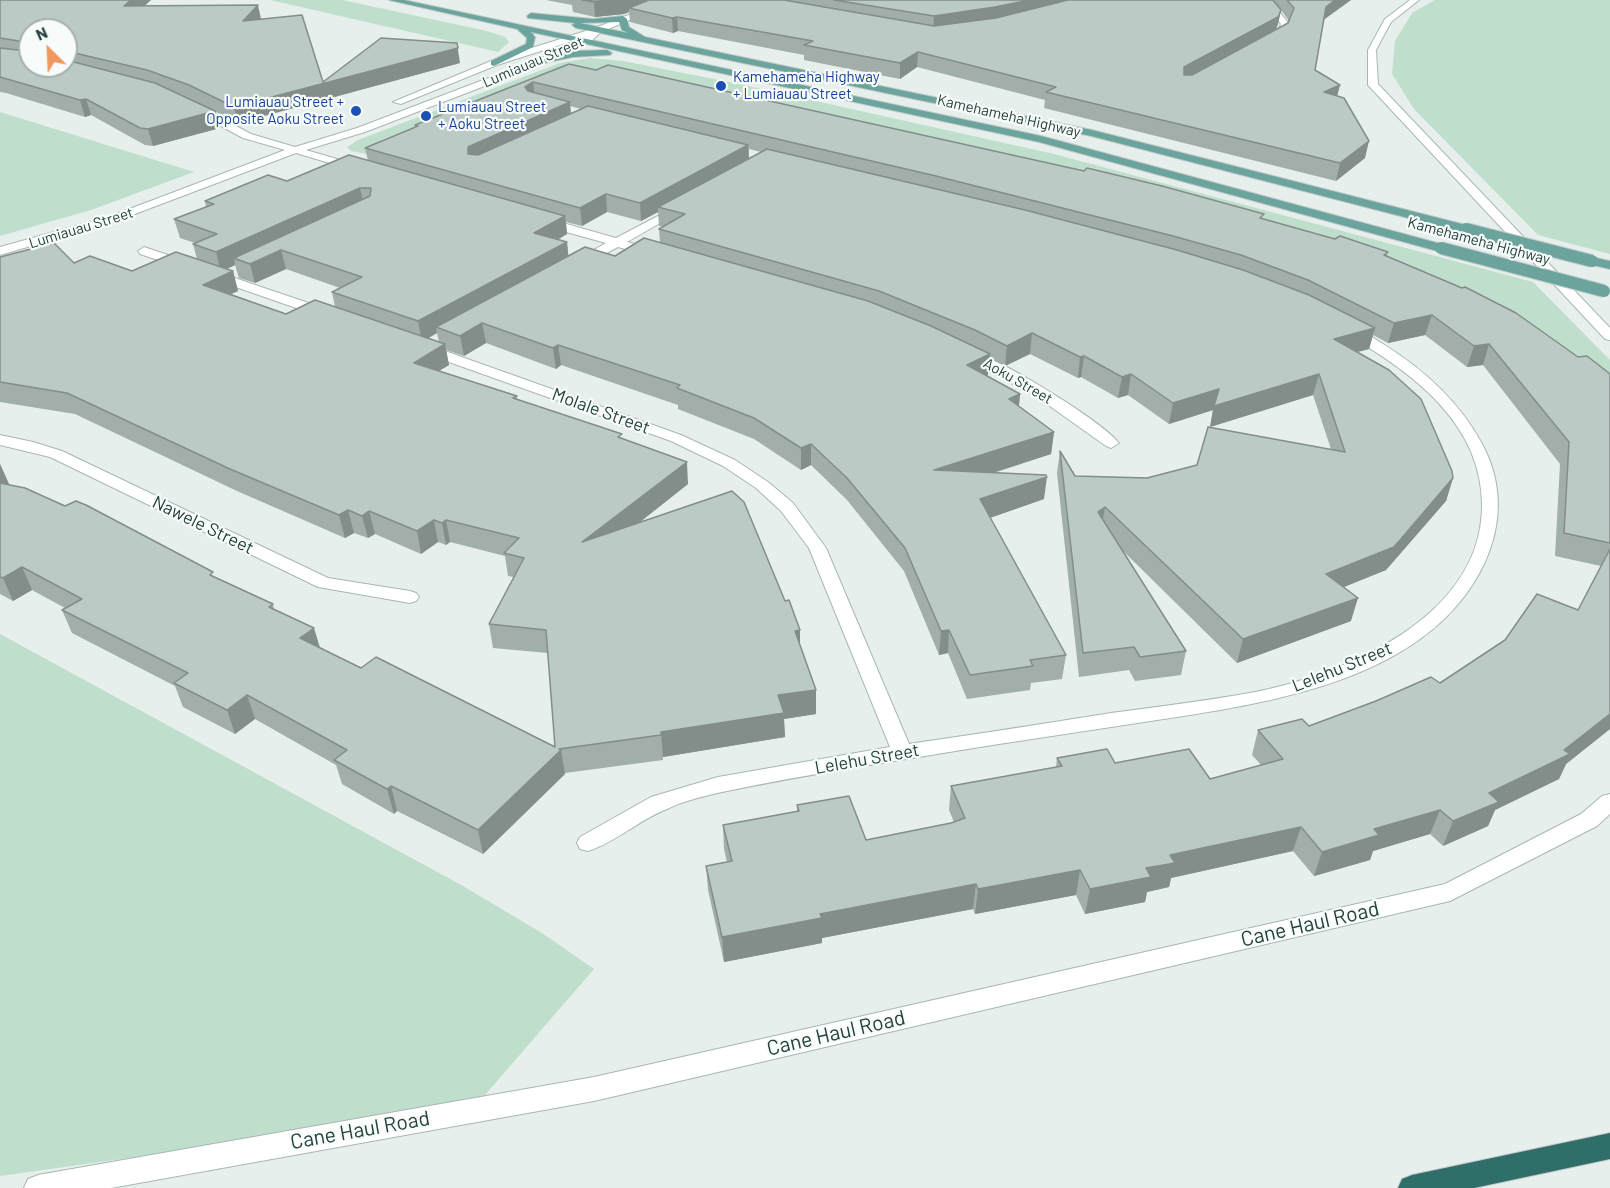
<!DOCTYPE html>
<html>
<head>
<meta charset="utf-8">
<style>
  body { margin:0 }
  #map { position:relative; width:1610px; height:1188px; overflow:hidden; background:#e6efec; font-family:Barlow,sans-serif }
  canvas { display:block }
  .north { position:absolute; left:18px; top:18px; width:60px; height:60px; box-sizing:border-box; background:#f7fbf9; border:2px solid #a3b1ae; border-radius:50%; rotate:336deg; font-size:16px; font-weight:700; line-height:24px; text-align:center; color:#24413d }
  .north::after { content:''; display:block; margin:auto; width:21px; height:27px; background:#f19861; clip-path:polygon(50% 0,100% 100%,50% 72%,0 100%) }
</style>
</head>
<body>
<div id="map">
<canvas width="1610" height="1188"></canvas>
<div class="north">N</div>
</div>
<script>
const ctx = document.querySelector('canvas').getContext('2d');
ctx.lineJoin = 'round';
function paint(path, color) { ctx.fillStyle = color; ctx.fill(path, 'evenodd'); }
function trace(path, color, width, dash) { ctx.strokeStyle = color; ctx.lineWidth = width; ctx.lineCap = dash ? 'butt' : 'round'; ctx.setLineDash(dash || []); ctx.stroke(path); }
function label(font, color, halo, rows, align = 'center') {
  ctx.font = font + ' Barlow,sans-serif'; ctx.lineWidth = 4.5; ctx.setLineDash([]); ctx.textBaseline = 'middle'; ctx.strokeStyle = halo; ctx.fillStyle = color; for (const [text, x, y, turn = 0] of rows) {
    ctx.save(); ctx.translate(x, y); ctx.rotate((+turn || 0) * Math.PI / 180); ctx.textAlign = isNaN(turn) ? turn : align; if (halo) ctx.strokeText(text, 0, 0); ctx.fillText(text, 0, 0); ctx.restore();
  }
}
const green = new Path2D(`
  M270 0H342L487 31 505 37 509 42 498 52Z
  M1435 0H1610V254L1538 235 1414 109 1392 74 1395 41 1412 13Z
  M590 58 623 61 739 84 1054 154 1533 282 1610 360V393L604 71 483 100 381 140 376 156 351 151 347 147 358 140 560 63Z
  M0 112 194 172 91 210 0 236Z
  M0 634 463 886 542 933 594 969 472 1110 0 1176Z`);
const minor = new Path2D(`
  M667 0H678L601 32 590 42 547 62 365 132 306 150 361 166V170H353L296 153 119 220 0 255V247L111 216 285 150 243 138 193 111V107H201L251 134 295 147 357 128 541 58 585 37 497 65 401 104 393 102 491 61 595 28Z
  M1262 0H1270L1289 24 1284 36 1270 45 1266 42 1277 33 1281 24Z
  M1410 0H1419L1391 22 1376 50 1378 84 1610 328V340L1605 339 1368 85V50L1385 19Z
  M679 205 685 208 683 210 627 242 658 250 660 253 658 256 654 257 618 247 580 267 576 266 574 263 576 260 606 243 541 225 539 222 545 218 616 238Z
  M144 247 189 262 191 265 185 269 140 254 138 251Z
  M214 271 332 311 334 314 327 318 322 317 210 278 208 275 210 272Z
  M1349 326C1361 330 1372 337 1383 344 1423 369 1458 400 1481 442 1503 481 1503 524 1484 564 1429 680 1270 703 1157 720 1105 728 1052 736 999 744 907 759 813 773 722 792 704 796 683 801 667 809 639 820 616 842 588 851L580 849 577 843 580 837 651 797 718 777 890 747 809 548 781 511 756 488 723 466 671 441 418 351 416 348 423 344 428 345 681 435 735 460 768 482 793 503 826 548 909 744C976 734 1044 724 1111 713 1157 707 1204 701 1250 693 1344 675 1482 618 1482 505 1482 422 1409 370 1344 333L1342 330Z
  M968 350C997 357 1101 420 1119 443L1111 448 1106 446 1037 397 963 357 961 354Z
  M0 435 33 442 62 451 328 578 410 591 416 593 419 597 416 601 410 603 318 587 50 457 0 445Z
  M1610 794V814L1597 826 1450 901 594 1101 111 1188H24L28 1179 38 1175 594 1077 1445 884 1581 814 1602 796Z`);
const major = new Path2D(`
  M389 0H404L1041 136 1445 245 1447 248 1445 251H1437L1039 142 531 32 535 37 533 47 494 66 491 65V61L526 44 527 38 517 29Z
  M531 13 593 19 623 16 627 19 629 27 645 37 1092 130 1470 226 1472 229 1466 233 1091 136 576 28 572 25 575 23 528 18 527 16ZM619 22 622 30 628 33 580 23Z
  M607 50 612 53 610 55 573 57 544 63 539 60 573 51Z
  M1592 257 1610 261V269L1588 264 1586 261 1588 258Z`);
const highway = new Path2D(`
  M1610 1133V1159L1474 1188H1398L1402 1179 1412 1175Z`);
const majorBridge = new Path2D(`
  M1466 229 1592 261
  M1441 248 1604 291`);
const wall = new Path2D(`
  M0 0H151L144 6 261 19 323 82 460 63 238 123 216 112 220 128 153 146 145 145 91 115 85 117 6 93 0 92ZM30 30H66V66H30Z
  M546 0H1351L1323 20 1315 70 1337 96 1365 158 1336 181 1044 108 1045 100 917 67 900 79 804 60V55L678 31 673 33 630 22 629 12 624 14 595 17 573 12 572 5ZM1281 10 1289 21 1288 23 1276 30 1278 24Z
  M569 64 1263 219 1335 239 1388 252 1387 256 1610 374V729L1566 764 1559 779 1495 810 1488 826 1443 846 1430 834 1373 851 1370 860 1314 876 1293 851 1171 878 1169 887 1147 892 1145 902 1085 914 1076 895 975 914 973 909 822 938V943L724 962 708 890 706 866 727 862 724 849 723 825 797 812V805L866 840 954 822 949 810 951 786 1056 768 1057 758 1115 763 1210 779 1261 765 1252 755 1258 730 1309 726 1440 683 1578 610 1601 566 1555 556 1560 464 1483 365 1467 367 1425 335 1388 343 1373 335 1369 349 1356 352 1453 478 1446 501 1386 570 1344 587 1351 621 1237 663 1122 550 1186 651 1181 675 1135 681 1129 670 1079 677 1057 473 1060 451 1075 476 1147 478 1331 449 1313 395 1210 427 1213 410 1169 424 1128 395 1118 398 1081 377 1078 378 1030 354 1005 366 989 358 988 375 986 376 1020 394 1019 406 1054 432 1051 454 994 473 1044 499 990 518 1066 655 1062 679 1031 683 1030 690 967 699 948 653 939 655 904 571 847 500 811 465 801 470 754 439 678 409V405L561 365 556 369 486 343 464 356 446 350 449 365 439 371 517 396V399L622 439 688 484 639 523 785 601 800 630V646L816 714 784 719 785 737 663 757V760L565 773V774L483 854 397 811 394 814 342 784 336 765 255 719 235 734 183 707 175 686 72 633 62 610 65 608 32 590 13 601 0 594V464L9 485 215 577 273 604 274 609 320 648 361 668 555 747 548 653 493 648 489 624 514 577 508 576 505 556 450 542 446 545 438 542 421 554 375 534 368 538 354 533 345 538 237 491 75 414 0 402V257L74 263 132 271 197 259 193 244 195 243 180 238 174 219 206 207 205 201 368 161 365 148 415 127V125ZM570 106 581 109 571 113ZM749 149 761 152 749 159ZM607 212 641 221 658 212 659 226 664 227 659 229 660 243 615 256 568 257 567 242 558 240 567 234 566 222 582 226ZM235 265 239 278 255 283 286 269 340 288 332 292 335 307 286 314 231 294 238 291 233 271 226 269ZM437 333 439 342 427 338Z`);
const shadedWall = new Path2D(`
  M131 0H151L128 21 124 6Z
  M623 0H661L629 8V12L624 14 595 17 594 2Z
  M1030 0H1066L1065 6 933 31 934 16Z
  M1335 0H1351L1322 21 1326 7Z
  M258 5 261 19 243 21Z
  M1281 10 1278 24 1275 31 1182 83 1184 67Z
  M677 17 678 31 673 33 672 18Z
  M457 43 460 63 238 123 234 107 458 48Z
  M918 52 917 67 900 79V63Z
  M533 82 535 98 525 87Z
  M1340 85 1336 101 1324 92Z
  M86 99 91 115 85 117 80 100Z
  M570 102 571 119 471 164 468 154V147Z
  M215 111 220 128 153 146 148 129Z
  M1369 141 1365 158 1336 181 1340 163Z
  M748 145 749 162 658 207V212L641 221 640 203Z
  M360 188 364 206 234 258 235 265 221 272 216 252Z
  M606 194 607 212 582 226 580 208Z
  M565 216 567 234 536 251 534 233Z
  M567 242 569 261 436 327 437 333 422 342 418 321Z
  M281 250 286 269 255 283 250 264Z
  M233 271 238 291 209 304 203 285Z
  M1432 315 1425 335 1388 343 1394 323Z
  M482 323 486 343 464 356 460 336Z
  M1375 328 1369 349 1328 360 1334 339Z
  M1032 333 1030 354 1005 366 1007 346Z
  M445 344 449 365 418 383 414 363Z
  M1489 344 1483 365 1467 367 1474 346Z
  M558 345 561 365 556 369 553 348Z
  M990 354 988 375 966 386 967 365Z
  M1084 356 1081 377 1078 378 1080 357Z
  M1131 374 1128 395 1118 398 1122 377Z
  M1319 374 1313 395 1210 427 1213 410 1169 424 1173 403 1219 389Z
  M1020 394 1018 415 1009 399Z
  M1054 432 1051 454 932 492 934 470Z
  M811 444V465L801 470V448Z
  M687 462 688 484 585 565 582 542Z
  M0 464 10 486 0 492Z
  M1047 477 1044 499 978 522 980 499Z
  M1453 478 1446 501 1386 570 1319 597 1326 574Z
  M1105 507 1101 530 1098 512Z
  M348 510 354 533 345 538 339 515Z
  M369 511 375 534 368 538 362 516Z
  M434 520 438 542 421 554 417 531Z
  M446 520 450 542 446 545 442 523Z
  M22 567 32 590 13 601 3 578Z
  M1358 598 1351 621 1237 663 1243 639Z
  M314 628 321 651 300 638Z
  M800 630V654L795 631Z
  M949 630 948 653 939 655 941 631Z
  M816 690V714L784 719 785 737 663 757 661 732 778 695Z
  M247 695 255 719 235 734 227 710Z
  M1610 714V729L1566 764 1559 779 1495 810 1488 826 1443 846 1453 821 1489 793 1564 750Z
  M561 750 565 774 483 854 478 830Z
  M391 786 397 811 394 814 387 789Z
  M1440 810 1430 834 1373 851 1370 860 1314 876 1322 852 1374 829Z
  M1301 827 1293 851 1171 878 1169 887 1147 892 1145 902 1085 914 1090 889 1170 855Z
  M1080 870 1076 895 975 914 978 889Z
  M976 884 973 909 822 938V943L724 962 722 937 820 914Z`);
const building = new Path2D(`
  M0 0H131L124 6 258 5 243 21 302 15 323 82 381 38 457 43 458 48 234 107 189 85 147 70 66 51V30H30V66H66V60L155 83 215 111 148 129 140 128 86 99 80 100 0 77V48L26 51 25 42 0 38Z
  M582 0H623L594 2Z
  M649 0H784L934 26 996 18 1068 0H1273L1281 10 1278 17 1184 67V75H1192L1288 23 1294 8 1287 0H1335L1326 7 1315 70 1340 85 1324 92 1344 98 1369 141 1340 163 1046 92 1056 87 918 52 900 63 804 45 813 41 677 17 672 18 629 8Z
  M834 0H1030L995 7 934 16Z
  M569 64 596 70 608 65 1084 171 1087 168 1162 186 1264 214 1260 218 1335 239 1340 236 1388 252 1384 255 1462 288 1465 287 1516 313 1578 357 1587 356 1610 374V543L1564 533 1569 442 1489 344 1474 346 1432 315 1394 323 1308 280 1241 255 1173 236 936 176 533 82 525 87 528 91 570 102 468 147V154L478 155 588 106 748 145 640 203 606 194 580 208 365 148 418 126 415 125Z
  M767 149 1025 210 1177 250 1243 270 1309 295 1375 328 1334 339 1389 370 1421 399 1452 471 1453 478 1394 547 1326 574 1358 598 1243 639 1105 507 1098 512 1186 651 1140 657 1134 647 1083 653 1060 451 1075 476 1147 478 1197 465 1208 427 1345 452 1319 374 1214 406 1219 389 1173 403 1131 374 1122 377 1084 356 1080 357 1032 333 1007 346 975 330 879 291 659 229 685 214 658 207Z
  M349 155 565 216 534 233 567 242 418 321 332 292 362 277 281 250 250 264 234 258 370 196 371 188H360L216 252 193 244 217 234 174 219 214 204 205 201 268 175 287 181Z
  M644 238 868 301 931 326 990 354 967 365 1020 394 1009 399 1054 432 934 470 1046 475 1047 477 980 499 1066 655 1030 660 1033 666 970 675 949 630 941 631 905 548 847 478 811 444 801 448 754 418 677 388 680 385 558 345 553 348 482 323 460 336 436 327 585 247 615 256Z
  M54 243 74 263 90 256 132 271 176 252 233 271 203 285 286 314 315 300 445 344 414 363 517 396 513 398 622 434 618 437 687 462 582 542 732 491 744 502 785 601 789 600 800 630 795 631 816 690 778 695 784 713 661 732V735L559 749 561 750 478 830 391 786 387 789 334 760 347 750 247 695 227 710 174 683 188 673 62 610 82 599 22 567 3 578 0 577V483L25 488 65 506 76 501 86 505 213 572 210 575 273 604 269 607 314 628 300 638 361 668 376 657 555 747 546 630 489 624 524 558 504 553 519 538 446 520 442 523 434 520 417 531 369 511 362 516 348 510 339 515 230 469 67 393 0 382V257Z
  M1610 549V714L1564 750 1570 754 1489 793 1499 802 1453 821 1440 810 1374 829 1379 835 1322 852 1301 827 1170 855 1175 863 1146 868 1151 877 1090 889 1080 870 978 889 976 884 820 914 822 918 722 937 706 866 732 861 723 825 799 811 797 805 849 796 866 840 951 823 965 818 951 786 1062 766 1057 758 1107 749 1115 763 1189 749 1210 779 1283 759 1258 730 1302 719 1309 726 1376 701 1431 677 1440 683 1505 640 1537 594 1578 610Z`);
const markers = [
  [721,86,6,"#1a4fb4"],
  [356,111,6,"#1a4fb4"],
  [426,116,6,"#1a4fb4"]
];
const farStreetnames = [
  ["Lumiauau Street",533,62,-23],
  ["Kamehameha Highway",1009,116,13],
  ["Lumiauau Street",81,228,-17],
  ["Kamehameha Highway",1479,241,15],
  ["Aoku Street",1018,381,30]
];
const farTransitnames = [
  ["Kamehameha Highway",733,77],
  ["+ Lumiauau Street",733,94],
  ["Lumiauau Street +",344,102,"right"],
  ["Opposite Aoku Street",344,119,"right"],
  ["Lumiauau Street",438,107],
  ["+ Aoku Street",438,124]
];
const streetNames = [
  ["Molale Street",601,411,20],
  ["Nawele Street",203,525,26],
  ["Lelehu Street",1342,667,-22],
  ["Lelehu Street",867,759,-10]
];
const nearStreetnames = [
  ["Cane Haul Road",1310,924,-13],
  ["Cane Haul Road",836,1033,-13],
  ["Cane Haul Road",360,1130,-10]
];
paint(green, '#bfdfcc');
trace(minor, '#a8b7b4', 2);
trace(major, '#c2cac9', 2);
trace(highway, '#c2cac9', 2);
paint(minor, '#fff');
paint(major, '#6ba49d');
paint(highway, '#306e69');
trace(majorBridge, '#c2cac9', 14, []);
trace(majorBridge, '#6ba49d', 12);
paint(wall, '#a1aea9');
paint(shadedWall, '#838d8a');
paint(building, '#bbcac5');
trace(building, '#838d8a', 1.5);
for (const [x, y, r, color] of markers) { const dot = new Path2D(); dot.arc(x, y, r, 0, 2 * Math.PI); ctx.fillStyle = color; ctx.fill(dot); trace(dot, '#f7fbf9', 2); }
label('15px', '#24413d', '#f7fbf9', farStreetnames);
label('15px', '#164399', '#f7fbf9', farTransitnames, 'left');
label('18px', '#24413d', '#f7fbf9', streetNames);
label('21px', '#24413d', '#f7fbf9', nearStreetnames);
</script>
</body>
</html>
